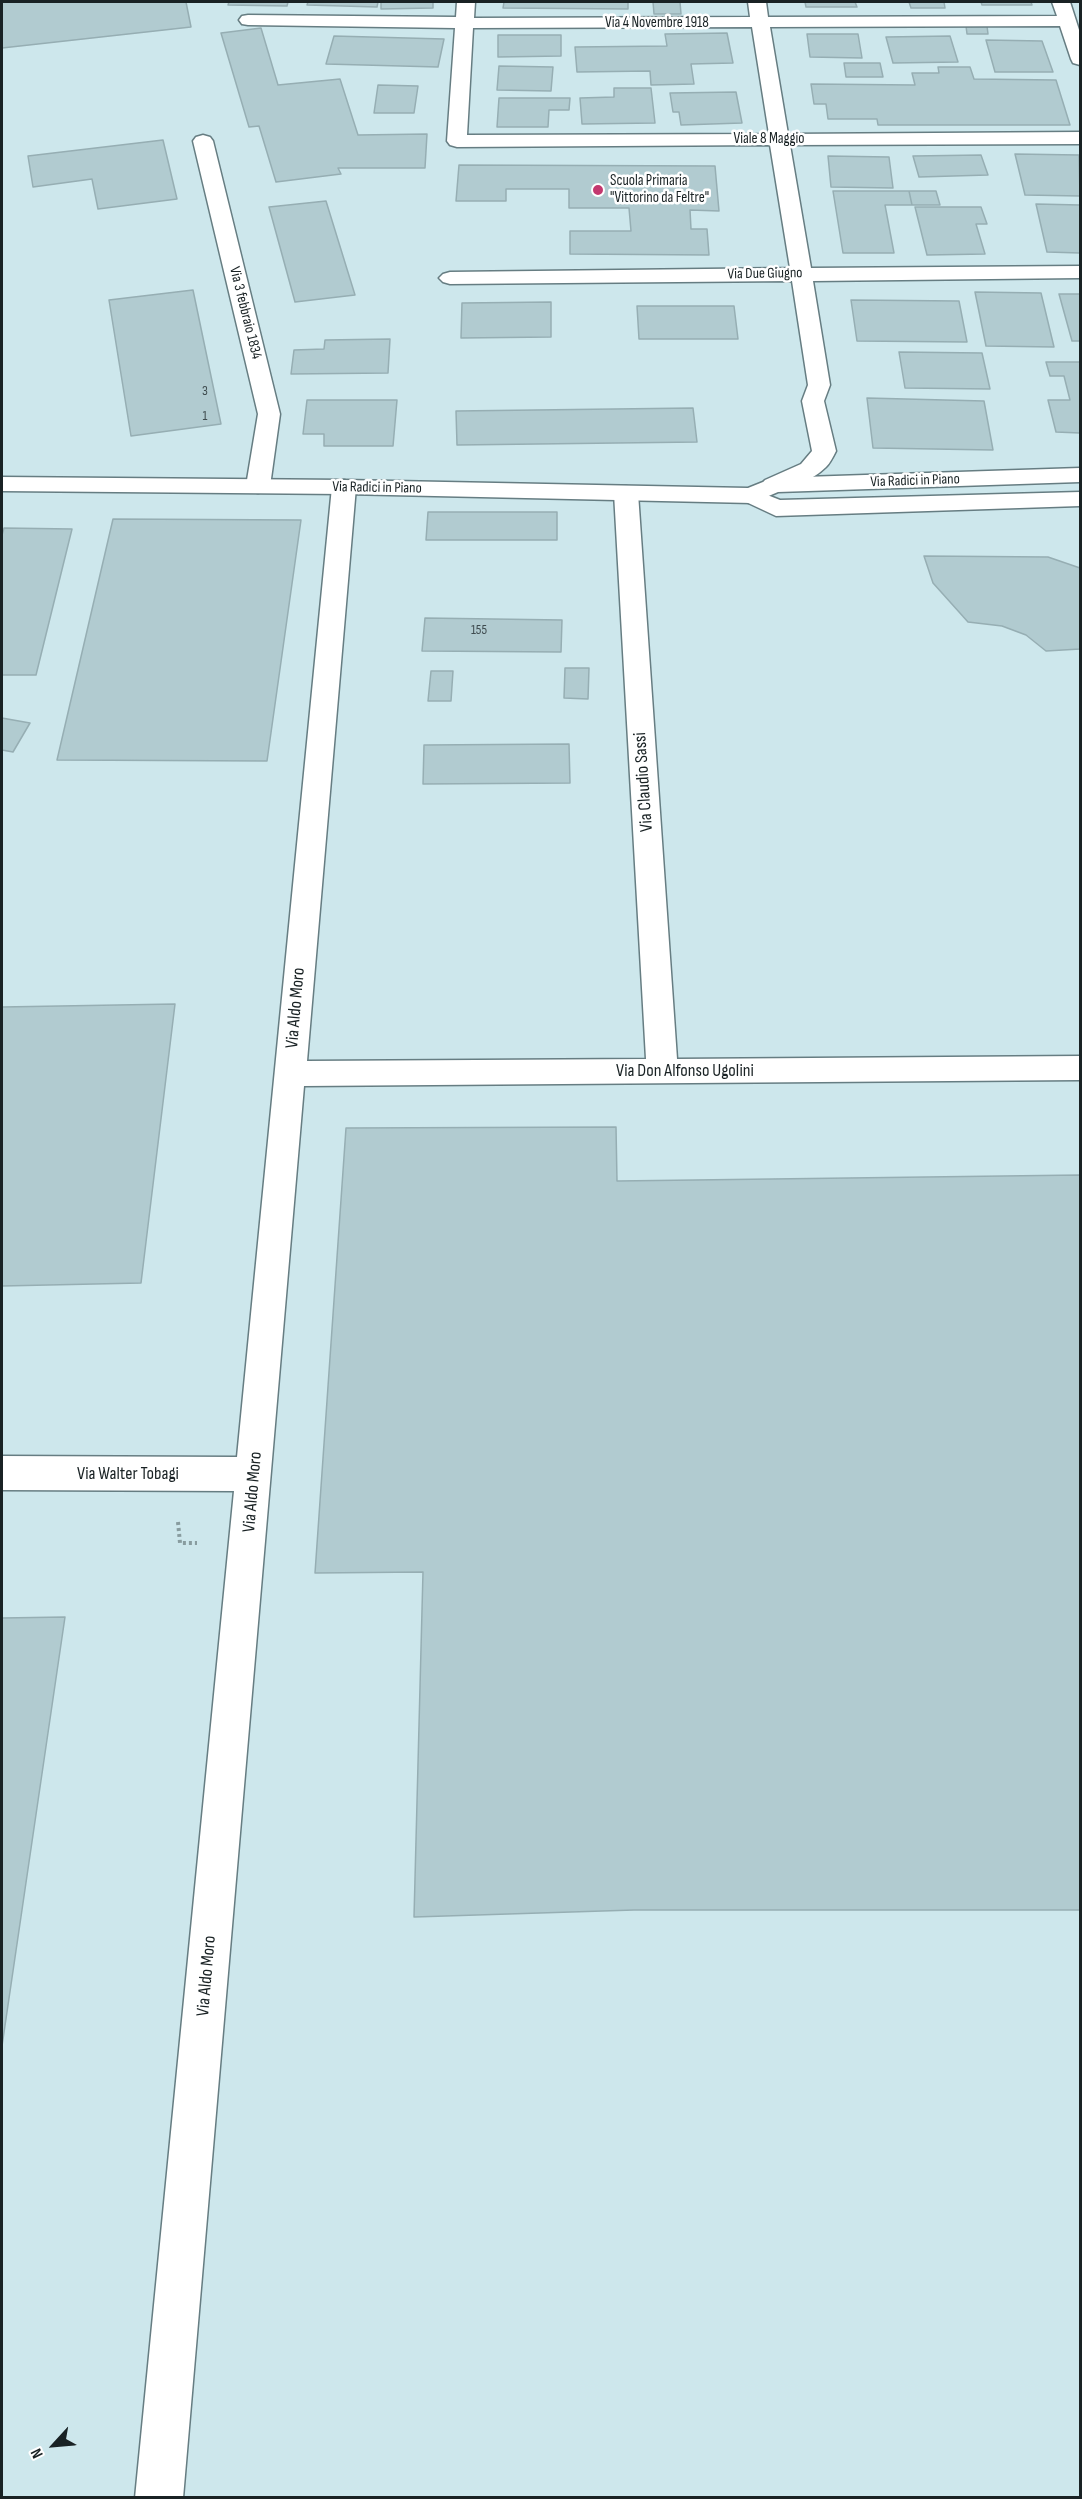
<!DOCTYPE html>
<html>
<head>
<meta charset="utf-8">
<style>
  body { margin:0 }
  #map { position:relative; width:1082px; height:2499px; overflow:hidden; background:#cde7ec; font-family:"Sofia Sans Condensed",sans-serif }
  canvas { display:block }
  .frame { position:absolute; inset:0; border:3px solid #192224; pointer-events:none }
  .north { position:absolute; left:24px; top:2415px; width:60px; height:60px; -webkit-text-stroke:4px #fff; paint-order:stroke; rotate:244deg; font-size:16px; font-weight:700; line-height:24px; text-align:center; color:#192224 }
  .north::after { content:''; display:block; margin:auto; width:21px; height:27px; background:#192224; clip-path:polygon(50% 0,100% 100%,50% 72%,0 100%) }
</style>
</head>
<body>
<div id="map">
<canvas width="1082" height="2499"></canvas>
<div class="frame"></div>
<div class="north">N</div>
</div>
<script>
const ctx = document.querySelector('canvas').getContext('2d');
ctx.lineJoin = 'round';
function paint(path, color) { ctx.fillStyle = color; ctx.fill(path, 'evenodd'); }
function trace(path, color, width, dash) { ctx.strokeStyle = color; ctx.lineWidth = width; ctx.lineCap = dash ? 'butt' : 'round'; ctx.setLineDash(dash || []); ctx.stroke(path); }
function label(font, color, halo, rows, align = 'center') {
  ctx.font = font + ' "Sofia Sans Condensed",sans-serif'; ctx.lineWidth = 5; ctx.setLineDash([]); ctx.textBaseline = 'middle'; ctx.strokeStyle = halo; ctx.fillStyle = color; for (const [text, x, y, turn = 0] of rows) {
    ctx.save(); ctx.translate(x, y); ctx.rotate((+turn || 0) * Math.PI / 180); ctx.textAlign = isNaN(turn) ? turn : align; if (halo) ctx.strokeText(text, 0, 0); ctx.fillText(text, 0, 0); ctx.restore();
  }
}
const building = new Path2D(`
  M2 2H186L191 27 2 48Z
  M229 2H288L287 6 228 5Z
  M308 2H378L377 7 307 5Z
  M381 2H433V8L381 9Z
  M504 2H628V9L503 8Z
  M653 2H680L681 14H654Z
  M805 2H855L857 7H806Z
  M909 2H944L945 8H911Z
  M981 2H1031L1032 5H982Z
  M966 26H987L988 34H967Z
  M261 28 278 85 340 79 358 135 427 134 425 168H338L341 174 276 182 259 126 249 127 221 33Z
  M727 33 733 63 691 64 694 84 651 85 650 71 577 72 575 47 667 46 665 34Z
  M807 34H858L862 58 810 57Z
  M498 35H561V56L498 57Z
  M334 36 444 39 438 67 326 64Z
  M950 36 958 62 893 63 886 37Z
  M986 40 1042 41 1053 72H995Z
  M844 63H880L883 77H846Z
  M499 66 553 67 551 91 497 90Z
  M938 67H970L974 79 1056 80 1070 125H878L877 119H828L826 104H814L811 84 915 85 912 73H939Z
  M378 85 418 86 414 113H374Z
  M614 88H651L655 123 582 124 580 98 614 97Z
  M736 92 742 123 681 125 679 112H673L670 93Z
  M499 98H570L569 110H549L548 127H497Z
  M163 140 177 199 98 209 92 179 33 187 28 156Z
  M1015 154 1079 155 1080 196 1025 195Z
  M981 155 988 175 919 177 913 156Z
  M828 156 889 157 893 188 831 187Z
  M459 165 715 166 719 211 690 210 691 229H707L709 255 570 254V231H631L629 208H569V189H506V201H456Z
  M833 191H909L912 205H885L894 253H843Z
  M909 191H936L940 205H912Z
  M326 201 355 295 295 302 269 207Z
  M1036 204 1080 205V253L1047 252Z
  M915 207H981L987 224H976L985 254 927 255Z
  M193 290 221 424 131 436 109 300Z
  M975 292 1041 293 1054 347 986 346Z
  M1059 294H1080V341H1072Z
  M851 300 959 301 967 342 857 341Z
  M551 302V337L461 338 462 303Z
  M637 306H734L738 339H639Z
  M390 339 388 373 291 374 294 350 324 349 325 340Z
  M899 352 982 353 990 389 905 388Z
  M1046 362H1080V433L1056 432 1048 400H1070L1064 376H1050Z
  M867 398 984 401 993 450 873 448Z
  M307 400H397L393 446H324V434H303Z
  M693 408 697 442 457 445 456 411Z
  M428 512H557V540H426Z
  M113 519 301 520 267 761 57 760Z
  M4 528 72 529 36 675H2V535Z
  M924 556 1048 557 1080 568V649L1046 651 1026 635 1002 626 968 622 933 583Z
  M425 618 562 620 561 652 422 651Z
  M565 668H589L588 699 564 698Z
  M431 671H453L451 701H428Z
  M2 718 30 723 13 752 2 750Z
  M569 744 570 783 423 784 424 745Z
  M175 1004 141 1283 2 1286V1007Z
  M616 1127 617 1181 1080 1175V1910H634L414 1917 423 1572 315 1573 346 1128Z
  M65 1617 2 2046V1618Z`);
const path = new Path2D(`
  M178 1522 180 1543H197`);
const street = new Path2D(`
  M457 2H475L474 18 750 17 748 2H766L768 17 1057 16 1052 2H1070L1080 33V65L1073 63 1071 59 1060 26 770 27 788 134 1080 132V144L790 145 811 268 1080 266V278L813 281 830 385 824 401 836 451C833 457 830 463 826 467 813 480 782 495 765 490L761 485 765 480 801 464 812 451 802 401 808 385 792 281 450 284 443 282 439 278 443 274 450 272 790 268 770 145 457 147 450 145 447 141 455 28 248 25 242 24 239 20 242 16 248 15 456 17ZM752 27 769 134 467 135 473 28Z
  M203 135 210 137 213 141 280 414 270 486 266 491 258 493 250 491 246 486 258 414 193 141 196 137Z
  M344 480 352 482 356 487 307 1061 646 1059 614 493 618 488 626 486 634 488 638 493 677 1059 1080 1056V1080L304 1086 183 2498H135L234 1491 2 1490V1456L237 1457 332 487 336 482Z
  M752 489 780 500 1080 492V506L776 516 744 501 740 496 744 491Z`);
const secondary = new Path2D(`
  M1080 468V482L778 492 752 503 344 494 2 491V477L344 480 748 488 773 478Z`);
const markers = [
  [598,190,6,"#c3386f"]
];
const farNumbernames = [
  ["3",205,391],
  ["1",205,416],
  ["155",479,630]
];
const farStreetnames = [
  ["Via 4 Novembre 1918",657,23],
  ["Viale 8 Maggio",769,139],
  ["Via Due Giugno",765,274,-1],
  ["Via 3 febbraio 1834",245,313,76],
  ["Via Radici in Piano",915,481,-2],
  ["Via Radici in Piano",377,488,1]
];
const farPoinames = [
  ["Scuola Primaria",610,181],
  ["\"Vittorino da Feltre\"",610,198]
];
const streetNames = [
  ["Via Claudio Sassi",644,782,-94],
  ["Via Aldo Moro",296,1008,-85],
  ["Via Don Alfonso Ugolini",685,1071],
  ["Via Walter Tobagi",128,1474],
  ["Via Aldo Moro",253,1492,-85],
  ["Via Aldo Moro",207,1976,-85]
];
paint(building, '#b1cbd0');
trace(building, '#96aeb3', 1.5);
trace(street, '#667d82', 3);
trace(secondary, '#667d82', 3);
trace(path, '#889c9f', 4, [3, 3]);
paint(street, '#fff');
paint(secondary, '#fff');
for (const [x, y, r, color] of markers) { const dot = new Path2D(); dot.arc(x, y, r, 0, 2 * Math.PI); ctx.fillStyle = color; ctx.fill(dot); trace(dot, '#fff', 2); }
label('14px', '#3f4c4f', null, farNumbernames);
label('15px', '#192224', '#fff', farStreetnames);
label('15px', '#192224', '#fff', farPoinames, 'left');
label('18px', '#192224', '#fff', streetNames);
</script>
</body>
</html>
